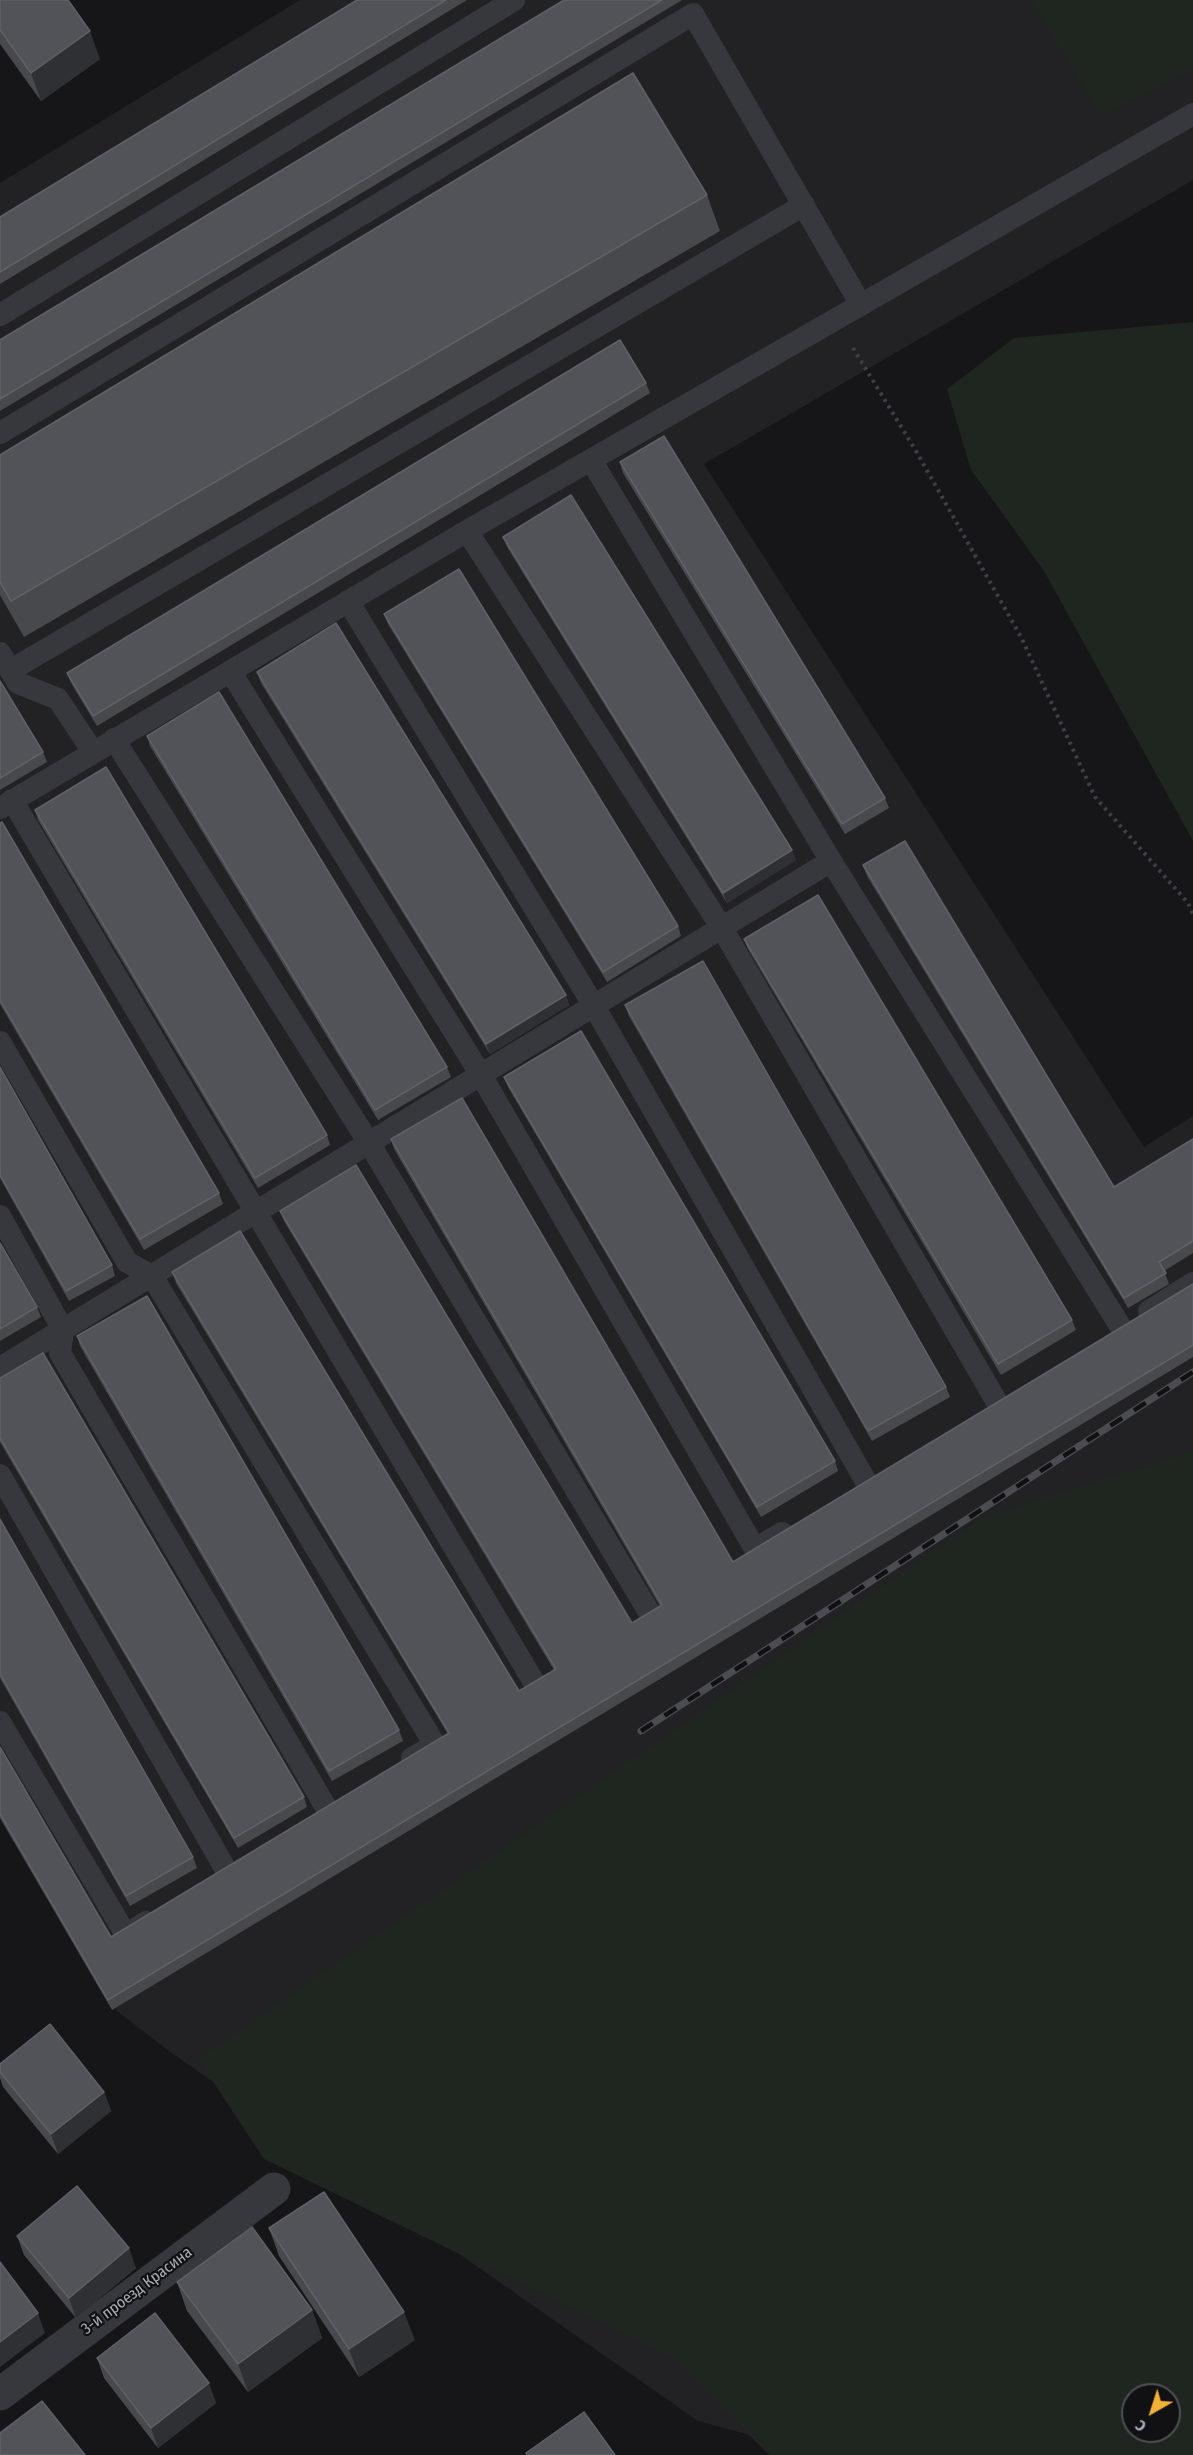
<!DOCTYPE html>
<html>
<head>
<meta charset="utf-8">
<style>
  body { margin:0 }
  #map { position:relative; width:1193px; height:2455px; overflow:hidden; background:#161618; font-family:"Fira Sans Condensed",sans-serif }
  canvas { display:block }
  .north { position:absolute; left:1121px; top:2383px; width:60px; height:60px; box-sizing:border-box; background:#111113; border:2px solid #4d4f55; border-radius:50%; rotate:219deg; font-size:16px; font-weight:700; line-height:24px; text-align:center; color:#a8adb8 }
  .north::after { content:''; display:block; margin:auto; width:21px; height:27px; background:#f2b134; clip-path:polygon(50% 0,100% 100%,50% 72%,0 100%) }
</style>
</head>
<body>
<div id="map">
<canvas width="1193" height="2455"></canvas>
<div class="north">С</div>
</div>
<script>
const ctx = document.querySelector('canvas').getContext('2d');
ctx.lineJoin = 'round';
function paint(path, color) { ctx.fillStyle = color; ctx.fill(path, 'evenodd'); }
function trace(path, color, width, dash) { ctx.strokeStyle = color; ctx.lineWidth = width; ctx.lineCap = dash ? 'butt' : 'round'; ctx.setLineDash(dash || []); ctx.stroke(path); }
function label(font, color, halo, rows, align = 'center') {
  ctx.font = font + ' "Fira Sans Condensed",sans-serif'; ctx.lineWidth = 4.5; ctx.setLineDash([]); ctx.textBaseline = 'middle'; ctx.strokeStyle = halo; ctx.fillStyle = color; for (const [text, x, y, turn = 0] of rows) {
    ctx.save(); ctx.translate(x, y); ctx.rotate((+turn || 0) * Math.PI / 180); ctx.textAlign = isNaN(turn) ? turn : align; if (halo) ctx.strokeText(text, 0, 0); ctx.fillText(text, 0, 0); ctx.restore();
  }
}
const built = new Path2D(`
  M300 0H1193V180L704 464 1144 1147 1193 1116V2455L794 2447 698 2421 169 2051 117 2011 0 1819V183ZM1133 2395H1169V2431H1133Z`);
const green = new Path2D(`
  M1031 0H1193V69L1102 117Z
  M1193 322V841L1044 571 971 470 947 389 1014 338Z
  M1193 1451V2455H769L673 2358 264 2159 198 2059 984 1516ZM1133 2395H1169V2431H1133Z`);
const path = new Path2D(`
  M853 348 916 451 1021 637 1095 797 1188 903 1193 914`);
const service = new Path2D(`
  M0 315 514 0
  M0 433 693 14 861 305
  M591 460 831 861 1122 1329
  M467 531 722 928 998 1404
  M348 601 594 1006 868 1485
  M0 653 18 683 58 699 93 752
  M11 670 804 205
  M230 671 481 1075 755 1549 782 1533
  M114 739 369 1143 652 1617
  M12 800 535 1684
  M0 808 467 531 1193 114
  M0 1042 127 1262 152 1276 435 1745 412 1758
  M0 1216 63 1330 60 1353 327 1809
  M1149 1311 1193 1283
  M0 1368 831 861
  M0 1475 226 1870
  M0 1722 126 1935 146 1922`);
const minor = new Path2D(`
  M0 2394 274 2189`);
const rail = new Path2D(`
  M641 1731 1193 1372`);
const wall = new Path2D(`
  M0 0 100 59 41 101 0 44Z
  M357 0H467L0 284V217Z
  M564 0H682L0 411V340Z
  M707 195 720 231 24 637 0 595V455Z
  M646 383 650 393 97 726 71 683 67 673Z
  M620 462 885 798 889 808 845 834 623 473Z
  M503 537 796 860 727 903 507 547Z
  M384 614 678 926 681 936 607 982 388 624Z
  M257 672 566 995 569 1005 490 1054 261 683Z
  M0 681 43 752 47 762 0 790Z
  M147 736 447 1067 451 1077 378 1120 150 746Z
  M35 810 327 1135 330 1145 258 1188 38 820Z
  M0 823 219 1193 223 1204 144 1250 0 1004Z
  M863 865 1114 1187 1193 1139V1253L1164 1271 1169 1284 1128 1308 867 876Z
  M744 939 1072 1320 1076 1330 1001 1375 748 949Z
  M625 1005 946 1387 950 1397 872 1441 629 1016Z
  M0 1067 112 1265 115 1276 69 1301 0 1178Z
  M504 1077 835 1461 838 1471 761 1517 508 1087Z
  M391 1139 733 1562 1193 1284V1357L112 2010 0 1818V1747L111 1937 448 1734 176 1283 172 1272 519 1691 554 1670 284 1221 280 1211 632 1623 660 1606 394 1149Z
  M0 1243 37 1307 41 1317 0 1341Z
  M77 1336 399 1730 403 1741 332 1781 80 1346Z
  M0 1378 304 1797 307 1807 238 1848 0 1442Z
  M0 1519 193 1857 197 1868 130 1906 0 1678Z
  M0 2064 104 2092 111 2111 58 2154 3 2087 0 2078Z
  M269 2228 415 2340 359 2377 279 2256Z
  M17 2236 136 2268 76 2318 24 2255Z
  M177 2282 312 2310 322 2338 248 2392 187 2311Z
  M97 2358 216 2403 158 2448 104 2378Z`);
const shadedWall = new Path2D(`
  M90 31 100 59 41 101 31 73Z
  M792 850 796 860 727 903 723 893Z
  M566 995 569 1005 490 1054 486 1044Z
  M104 2092 111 2111 58 2154 51 2134Z
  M129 2248 136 2268 76 2318 69 2298Z
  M312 2310 322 2338 248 2392 238 2364Z
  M404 2312 415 2340 359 2377 349 2349Z
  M38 2313 45 2333 0 2367V2342Z
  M209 2383 216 2403 158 2448 151 2428Z`);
const building = new Path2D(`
  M0 0H68L90 31 31 73 0 30Z
  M357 0H446L0 272V217Z
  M564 0H662L0 399V340Z
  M633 73 707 195 11 601 0 582V455Z
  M620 340 646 383 93 716 67 673Z
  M664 436 885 798 842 824 620 462Z
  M571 495 792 850 723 893 503 537Z
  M459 569 678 926 603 972 384 614Z
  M336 623 566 995 486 1044 257 672Z
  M0 681 43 752 0 778Z
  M219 692 447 1067 375 1110 147 736Z
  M106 767 327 1135 255 1178 35 810Z
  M2 822 219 1193 140 1239 0 1000V823Z
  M905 841 1114 1187 1193 1139V1241L1159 1262 1166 1273 1124 1298 863 865Z
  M818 895 1072 1320 998 1364 744 939Z
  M703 961 946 1387 868 1431 625 1005Z
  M581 1031 835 1461 757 1507 504 1077Z
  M0 1067 112 1265 66 1291 0 1175Z
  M462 1098 733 1562 1193 1284V1345L108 2000 0 1814V1747L111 1937 449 1733 172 1272 240 1231 519 1691 556 1669 280 1211 356 1165 632 1623 662 1605 391 1139Z
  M0 1243 37 1307 0 1329Z
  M147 1296 399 1730 329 1771 77 1336Z
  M43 1353 304 1797 234 1838 0 1438V1378Z
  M0 1519 193 1857 126 1896 0 1674Z
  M50 2024 104 2092 51 2134 0 2072V2064Z
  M77 2186 129 2248 69 2298 17 2236Z
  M324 2192 404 2312 349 2349 269 2228Z
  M252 2227 312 2310 238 2364 177 2282Z
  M0 2262 38 2313 0 2342Z
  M155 2313 209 2383 151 2428 97 2358Z
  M42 2401 85 2455H1L0 2454V2433Z
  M584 2412 615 2455H527L526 2453Z`);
const streetNames = [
  ["3-й проезд Красина",137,2291,-37]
];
paint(built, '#222225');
paint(green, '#1e261f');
trace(path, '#3d3f44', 4, [3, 4.5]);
trace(service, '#37383d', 22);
trace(minor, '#37383d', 33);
trace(rail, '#4a4c52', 7);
trace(rail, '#111113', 4.5, [14]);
paint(wall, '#47494d');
paint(shadedWall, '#2f3033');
paint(building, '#525359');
trace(building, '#5f6168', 1.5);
label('16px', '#a8adb8', '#111113', streetNames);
</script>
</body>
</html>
